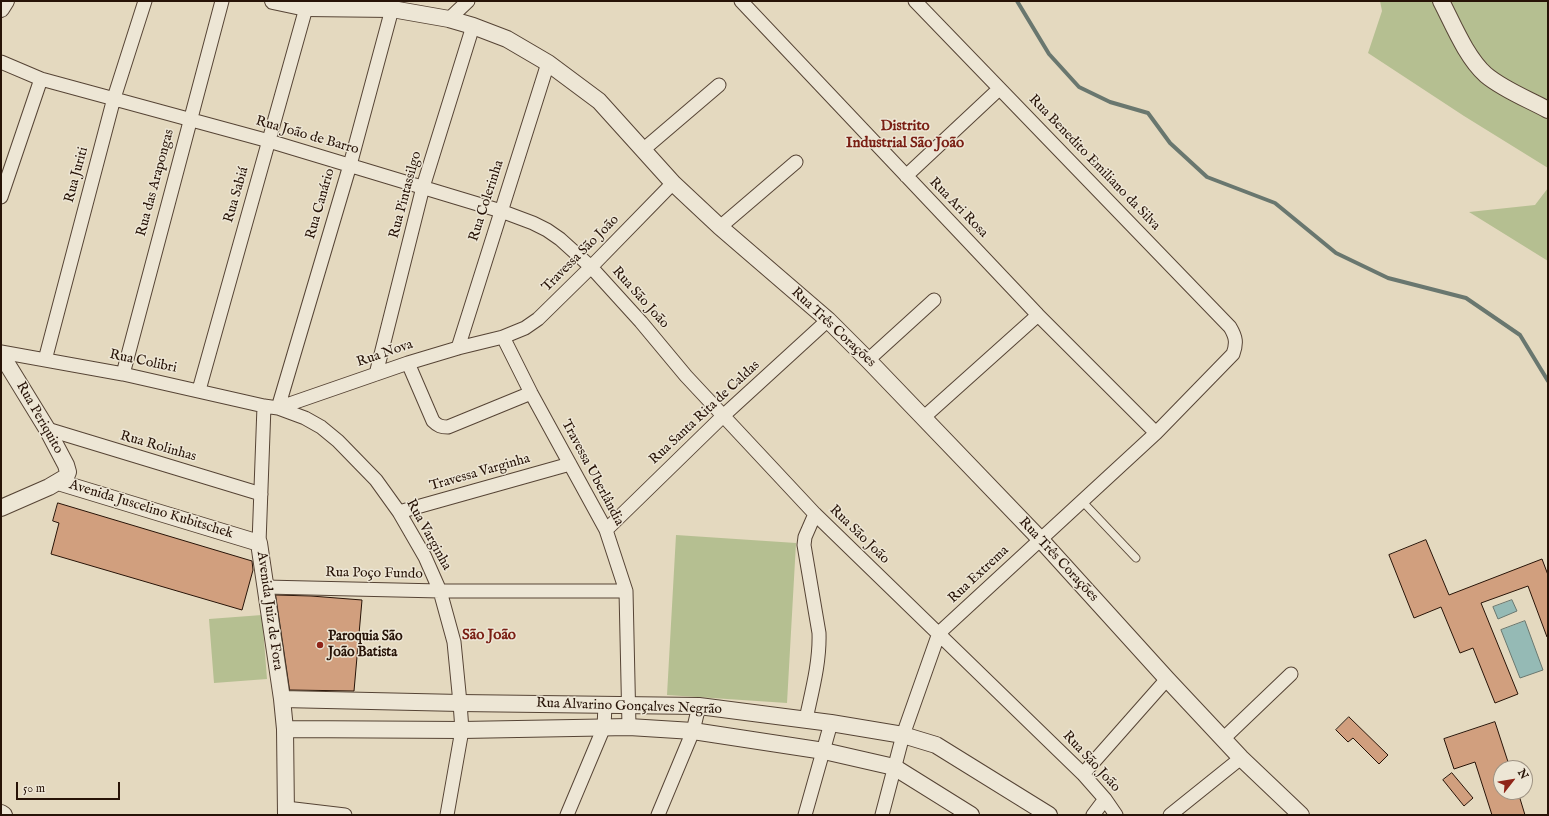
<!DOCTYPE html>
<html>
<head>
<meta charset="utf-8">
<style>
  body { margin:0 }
  #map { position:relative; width:1549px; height:816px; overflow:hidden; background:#e4d9bf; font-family:"IM FELL English",serif }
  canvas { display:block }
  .frame { position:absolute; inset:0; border:2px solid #271307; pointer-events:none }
  .north { position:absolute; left:1493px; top:760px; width:40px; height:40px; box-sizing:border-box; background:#ede6d5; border:1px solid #9e9283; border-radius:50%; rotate:59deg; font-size:11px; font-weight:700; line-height:16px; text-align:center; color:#271307 }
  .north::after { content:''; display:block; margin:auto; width:14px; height:18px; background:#8f2418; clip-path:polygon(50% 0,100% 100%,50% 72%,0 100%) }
  .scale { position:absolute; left:16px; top:782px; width:104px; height:18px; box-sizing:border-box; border:2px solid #271307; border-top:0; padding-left:5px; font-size:12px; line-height:14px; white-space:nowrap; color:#271307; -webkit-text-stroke:3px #ede6d5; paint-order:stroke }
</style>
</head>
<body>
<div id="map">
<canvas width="1549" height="816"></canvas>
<div class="frame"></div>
<div class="north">N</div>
<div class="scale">50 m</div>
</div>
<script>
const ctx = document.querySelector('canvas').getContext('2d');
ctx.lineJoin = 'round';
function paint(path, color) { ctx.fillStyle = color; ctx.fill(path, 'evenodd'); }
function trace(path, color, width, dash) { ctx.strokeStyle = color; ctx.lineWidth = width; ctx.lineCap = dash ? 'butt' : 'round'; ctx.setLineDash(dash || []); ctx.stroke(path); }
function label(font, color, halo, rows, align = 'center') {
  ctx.font = font + ' "IM FELL English",serif'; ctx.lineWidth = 3; ctx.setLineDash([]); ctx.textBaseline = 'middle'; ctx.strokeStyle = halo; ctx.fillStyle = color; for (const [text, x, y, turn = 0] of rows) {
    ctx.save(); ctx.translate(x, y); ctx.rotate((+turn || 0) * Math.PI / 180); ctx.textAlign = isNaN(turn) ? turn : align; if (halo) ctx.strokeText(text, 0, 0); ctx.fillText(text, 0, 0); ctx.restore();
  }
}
const green = new Path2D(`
  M1380 1H1548V168L1464 116 1368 53 1382 11Z
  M1548 188V261L1469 212 1535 205Z
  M676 535 796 543 787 703 667 695Z
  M262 615 267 679 214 683 209 619Z`);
const water = new Path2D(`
  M1512 600 1517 611 1498 619 1493 607Z
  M1525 621 1543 670 1520 678 1501 630Z`);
const stream = new Path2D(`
  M1017 1 1049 54 1079 87 1110 102 1148 113 1170 143 1207 177 1275 203 1336 253 1388 278 1466 298 1520 335 1548 381`);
const building = new Path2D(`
  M58 503 252 561 253 570 242 610 51 554 59 523 53 521Z
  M1426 540 1449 595 1542 559 1548 575V637H1547L1528 586 1481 603 1518 694 1495 703 1473 648 1460 653 1441 607 1414 618 1389 555Z
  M276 595 311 596 362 600 354 691 290 690Z
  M1349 717 1388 755 1379 764 1353 738 1348 742 1336 730Z
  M1495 722 1510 768H1501V792H1518L1525 815H1492L1475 762 1454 769 1444 739Z
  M1452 773 1473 798 1464 806 1443 780Z`);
const service = new Path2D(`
  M1082 501 1136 558`);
const minor = new Path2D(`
  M741 1 1038 315 1156 433
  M449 19 468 1
  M1 62 41 79 269 141 501 211 533 223 547 230 560 239 591 267 641 322 686 376 815 514 1083 774 1105 799 1116 815
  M644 149 719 85
  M906 176 999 89
  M1 197 41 79
  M720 227 796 162
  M503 337 531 393 606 530 626 591 629 727
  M458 348 548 63
  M1 352 123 374 264 406 278 408 305 418 321 427 338 441 376 480 399 512 425 557 440 591 454 642 460 703 462 730 447 815
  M45 360 114 98 145 1
  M868 360 934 300
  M408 363 433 421C438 426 441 427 448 427L531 393
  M123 374 222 1
  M376 374 423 187 473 26
  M199 390 306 8
  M278 408 408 363 458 348 503 337 525 328 538 319 591 267 673 183
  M278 408 350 165 392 9
  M923 418 1038 315
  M47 429 261 494
  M399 512 570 464
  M606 530 723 416 828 320
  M259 543 264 406
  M265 587 440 591H626
  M806 719C812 691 820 662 819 633L804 545 805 537 815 514
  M1223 739 1291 674
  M1083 774 1167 679
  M286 808 345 815
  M567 815 604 727 605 705
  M658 815 693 731 699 706
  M805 815 831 723
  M882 815 903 735 939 633 1156 433 1233 354C1237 343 1236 337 1230 327L915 1
  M1093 815 1105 799
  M1170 815 1241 758`);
const tertiary = new Path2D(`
  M273 1 306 8 392 9 449 19 473 26 507 39 548 63 599 101 673 183 720 227 828 320 868 360 1041 540 1167 679 1241 758 1301 815
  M1441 1C1453 24 1466 57 1486 75 1504 90 1528 99 1548 110
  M1 9 6 1
  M1 354 47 429 66 465 68 472 66 477 49 487 1 508
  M58 482 259 543 282 699 285 729 286 815
  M282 699 460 703 699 706 831 723 903 735 936 745 1049 815
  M285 729 462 730 629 727 693 731 824 751 894 767 971 815
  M1 813 4 815`);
const markers = [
  [320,645,4,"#8f2418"]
];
const streetNames = [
  ["Rua João de Barro",307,136,16],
  ["Rua Benedito Emiliano da Silva",1094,163,46],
  ["Rua Juriti",77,175,-75],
  ["Rua das Arapongas",156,183,-75],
  ["Rua Sabiá",237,195,-74],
  ["Rua Pintassilgo",406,195,-75],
  ["Rua Colerinha",487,201,-72],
  ["Rua Canário",321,204,-74],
  ["Rua Ari Rosa",958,208,46],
  ["Travessa São João",581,254,-45],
  ["Rua São João",640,298,48],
  ["Rua Três Corações",833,328,43],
  ["Rua Nova",385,354,-19],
  ["Rua Colibri",143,362,12],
  ["Rua Santa Rita de Caldas",705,413,-43],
  ["Rua Periquito",39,418,60],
  ["Rua Rolinhas",158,447,16],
  ["Travessa Varginha",480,473,-16],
  ["Travessa Uberlândia",592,473,62],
  ["Avenida Juscelino Kubitschek",151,510,17],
  ["Rua Varginha",428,535,61],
  ["Rua São João",859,535,44],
  ["Rua Três Corações",1058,560,47],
  ["Rua Poço Fundo",374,574,1],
  ["Rua Extrema",979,575,-43],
  ["Avenida Juiz de Fora",269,611,82],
  ["Rua Alvarino Gonçalves Negrão",629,707,2],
  ["Rua São João",1091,762,47]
];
const poiNames = [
  ["Paroquia São",328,637],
  ["João Batista",328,653]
];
const neighbourhoodNames = [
  ["Distrito",905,127],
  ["Industrial São João",905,144],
  ["São João",489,636]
];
paint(green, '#b5bf91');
paint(water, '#95bab5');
trace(water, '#69776f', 1);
trace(stream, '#69776f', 4);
paint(building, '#d19f7e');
trace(building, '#271307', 1);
trace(service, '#564435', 9);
trace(minor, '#564435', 15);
trace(tertiary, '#564435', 18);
trace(service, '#ede6d5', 7);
trace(minor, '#ede6d5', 13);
trace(tertiary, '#ede6d5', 16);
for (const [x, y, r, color] of markers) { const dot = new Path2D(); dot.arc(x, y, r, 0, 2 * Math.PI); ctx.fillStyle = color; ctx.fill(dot); trace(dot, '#ede6d5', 1.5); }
label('14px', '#271307', '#ede6d5', streetNames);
label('bold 14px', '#271307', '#ede6d5', poiNames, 'left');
label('bold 15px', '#7a1f14', '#ede6d5', neighbourhoodNames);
</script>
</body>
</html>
